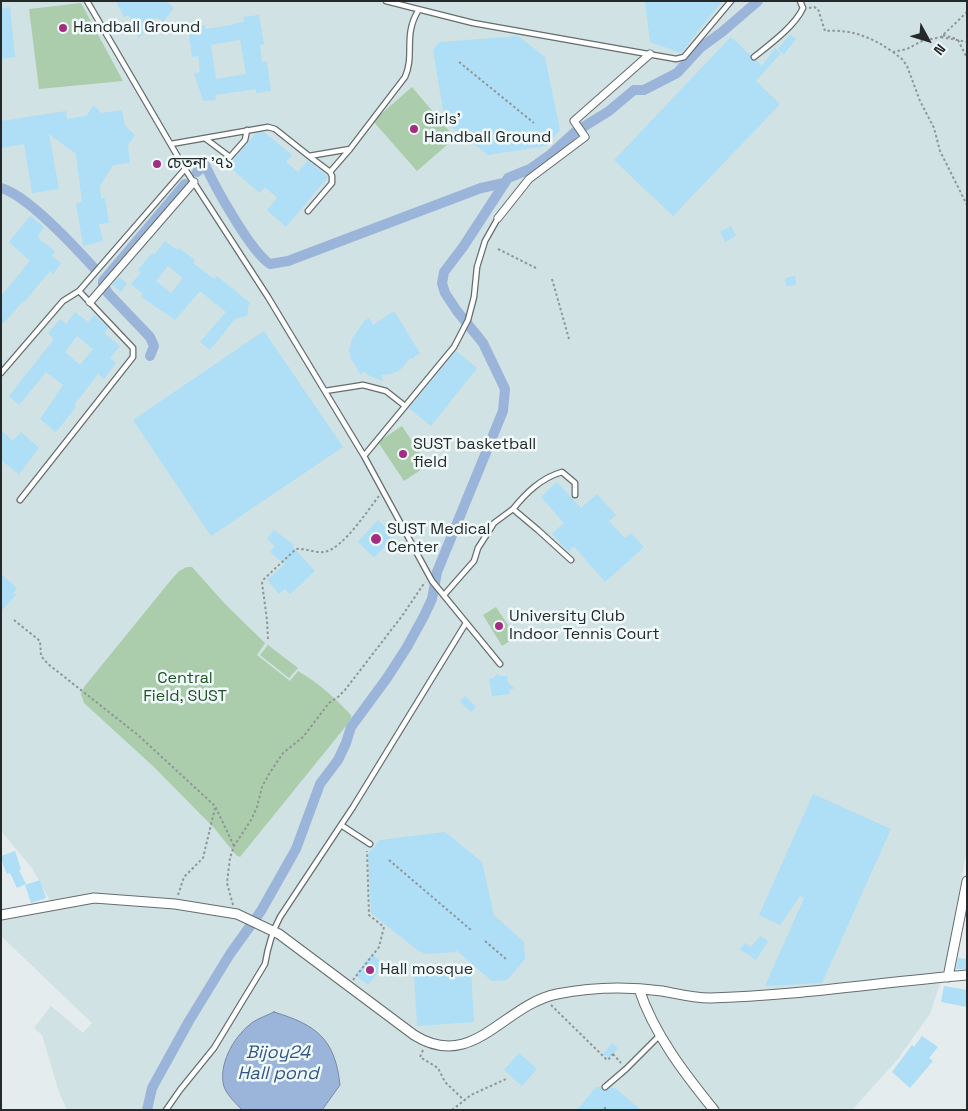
<!DOCTYPE html>
<html>
<head>
<meta charset="utf-8">
<style>
  body { margin:0 }
  #map { position:relative; width:968px; height:1111px; overflow:hidden; background:#e4eced; font-family:"Space Grotesk",sans-serif }
  canvas { display:block }
  .frame { position:absolute; inset:0; border:2px solid #262929; pointer-events:none }
  .north { position:absolute; left:903px; top:15px; width:50px; height:50px; -webkit-text-stroke:4px #f1fafa; paint-order:stroke; rotate:129deg; font-size:14px; font-weight:700; line-height:20px; text-align:center; color:#262929 }
  .north::after { content:''; display:block; margin:auto; width:18px; height:22px; background:#262929; clip-path:polygon(50% 0,100% 100%,50% 72%,0 100%) }
</style>
</head>
<body>
<div id="map">
<canvas width="968" height="1111"></canvas>
<div class="frame"></div>
<div class="north">N</div>
</div>
<script>
const ctx = document.querySelector('canvas').getContext('2d');
ctx.lineJoin = 'round';
function paint(path, color) { ctx.fillStyle = color; ctx.fill(path, 'evenodd'); }
function trace(path, color, width, dash) { ctx.strokeStyle = color; ctx.lineWidth = width; ctx.lineCap = dash ? 'butt' : 'round'; ctx.setLineDash(dash || []); ctx.stroke(path); }
function label(font, color, halo, rows, align = 'center') {
  ctx.font = font + ' "Space Grotesk","Noto Sans Bengali",sans-serif'; ctx.lineWidth = 5; ctx.setLineDash([]); ctx.textBaseline = 'middle'; ctx.strokeStyle = halo; ctx.fillStyle = color; for (const [text, x, y, turn = 0] of rows) {
    ctx.save(); ctx.translate(x, y); ctx.rotate((+turn || 0) * Math.PI / 180); ctx.textAlign = isNaN(turn) ? turn : align; if (halo) ctx.strokeText(text, 0, 0); ctx.fillText(text, 0, 0); ctx.restore();
  }
}
const built = new Path2D(`
  M1 1H967V849L945 969 930 1014 897 1060 852 1110H67L59 1092 42 1035 34 1028 51 1006 83 1033 92 1023 1 936V917L54 908 32 868 1 831Z`);
const green = new Path2D(`
  M81 3 123 81 39 89 29 9Z
  M412 87 455 138 417 171 373 121Z
  M402 426 428 465 404 481 378 442Z
  M187 567H192L225 604 265 643 257 655 290 681 298 671C319 683 335 698 351 715V718L346 726 240 857 236 855 215 829 154 767 84 703 81 694 84 687 171 580 179 571Z
  M496 607 516 637 502 646 483 615Z
  M268 645 298 668 289 678 260 655Z`);
const water = new Path2D(`
  M274 1012C317 1025 335 1039 340 1085L322 1110H242C235 1102 224 1093 223 1082 220 1060 236 1034 253 1022 259 1018 268 1015 274 1012Z`);
const canal = new Path2D(`
  M197 172 205 165C215 187 251 252 270 264L288 261 481 188 504 183
  M1 188C26 194 76 248 94 268
  M150 356 154 346 150 337 108 293 103 284V281L185 184
  M147 1110 152 1088 189 1021 230 954 261 911 296 849 320 784 338 760 346 743 351 727 387 678 407 647 424 616 432 599 437 572 503 411 505 389 483 343 457 311 445 293 442 283 444 272 463 247 508 178 530 169 551 154 575 132 609 111 634 90H644L677 73 700 48 722 32 758 1`);
const building = new Path2D(`
  M116 1H166L174 8 163 22 157 17 139 38 129 15 124 17Z
  M645 1H722L681 53 650 42Z
  M10 7 15 57 1 59V8Z
  M259 15 264 44 260 45 262 62 267 61 271 91 256 93V89L215 95 216 100 203 101 194 73 200 72 198 56 192 57 188 28 205 25V29L232 25V24L244 22 243 17ZM240 40 246 74 216 79 211 45Z
  M790 34 796 39 784 54 778 49Z
  M518 36 545 57 560 130 546 146 488 155 445 122 433 50 440 42Z
  M731 37 750 55 751 60H756L762 66 775 48 781 53 756 81 780 104 673 216 614 160Z
  M94 105 101 113 122 110 125 126 135 135 128 145 130 163 113 165 100 186 101 198H105L109 223 99 224 103 241 83 246 76 203 82 202 76 154 49 134 59 189 32 193 24 144 2 148 1 121 66 111 67 119 86 116Z
  M264 132 292 155 286 162 298 172 308 160 328 177 286 227 267 210 277 198 265 187 260 193 228 166 256 133Z
  M30 216 44 227 37 237 55 251 52 256 61 263 53 274 50 271 25 301H23L1 326V296L30 261 9 242Z
  M731 226 736 236 725 242 720 232Z
  M165 241 177 250 179 248 195 260 193 263 214 279 217 276 250 303 248 306V313L246 316 235 319 210 350 200 342 226 312 200 291 175 320 141 297 143 294 131 284 141 273 138 270 152 253 154 255ZM168 266 183 278 171 293 156 281Z
  M795 276 796 285 786 286 785 278Z
  M119 277 127 283 121 292 112 285Z
  M394 311 420 353 412 359 410 358 402 368 396 372 391 374 381 375 383 381 370 376 363 371 361 375 351 359 349 350 352 339 364 321 369 318 373 325Z
  M75 312 88 322 94 315 108 327 104 333 120 346 110 358 116 363 104 379 98 374 74 405 76 407 56 432 40 419 63 385 46 372 19 405 9 396 54 339 48 333 60 319 66 324ZM77 336 93 349 80 365 65 352Z
  M264 331 343 447 211 536 133 420Z
  M456 351 477 368 431 426 409 408Z
  M1 430 13 441 21 432 39 448 19 474 1 460Z
  M557 482 581 508 597 494 616 515 609 521 625 538 631 533 644 547 605 582 574 546 568 551 552 534 564 523 541 497Z
  M378 520 395 536 374 558 358 542Z
  M274 530 294 545 293 547 315 571 290 594 285 589 279 594 267 580 285 564 270 552 275 546 267 539Z
  M1 574 17 588 13 593 16 595 1 611Z
  M497 674 500 676H507L508 683 515 688 509 690 510 694 492 696 489 679 494 678Z
  M465 696 476 707 471 712 460 702Z
  M813 794 891 829 822 983 765 986 804 898 800 896 780 925 759 915Z
  M445 832 482 862 494 915 524 942 525 959 507 980 492 981 456 950 455 952 425 954 416 949 371 913 368 854 380 840Z
  M15 851 21 869 19 870 26 884 17 888 10 873 7 874 1 859V856Z
  M40 880 46 898 31 903 25 885Z
  M760 936 768 941 756 960 740 949 745 943 751 947Z
  M372 954 385 964 368 985 355 975Z
  M958 958 967 959V969H956Z
  M471 971 474 1022 417 1026 414 975Z
  M944 986 967 990V1007L941 1002Z
  M922 1036 938 1047 929 1058 933 1061 910 1088 892 1072 912 1045 914 1047Z
  M612 1043 618 1048 609 1059 603 1054Z
  M519 1053 537 1069 522 1086 504 1070Z
  M596 1087H601L605 1091 610 1088H615L641 1110H577Z`);
const path = new Path2D(`
  M809 8 814 7 818 9 825 31C852 29 871 37 893 52L907 49 922 41 941 37 967 12
  M943 35 957 39
  M941 37 967 42
  M958 40 967 58
  M893 52 902 59 907 66 920 101 934 128 940 151 967 205
  M459 62 534 123
  M498 249 538 269
  M552 279 569 339
  M14 620 40 641 41 656 48 664 138 735 215 806 234 846
  M268 639 267 620 262 583 264 579 296 549C305 548 315 553 324 552 343 549 367 511 379 496
  M389 860 471 930
  M178 895 184 877 203 858 215 808
  M233 905 227 883 230 858 234 846 251 820 257 807 262 787 269 774 283 753 303 737 329 703 338 697 345 690 402 616 425 582
  M485 941 506 959
  M353 980 379 947 384 927 369 915 367 851
  M551 1005 606 1059 608 1060 613 1054
  M423 1050 420 1057 438 1068 445 1082 464 1100
  M613 1054 621 1063
  M605 1107V1110
  M452 1110 471 1095 506 1079`);
const service = new Path2D(`
  M87 1 185 169 268 297 364 456 432 581 500 664
  M386 1 473 23 676 59 684 57 731 1
  M754 57C769 45 795 26 803 8L800 1
  M206 139 230 157 245 140 247 130
  M171 144 268 127 275 129 309 156 350 149 405 77C415 55 403 36 418 11
  M309 156 330 172
  M308 211 332 183V176L330 172 350 149
  M1 373 63 301 79 291
  M325 391 363 385 386 391 405 406
  M364 456 454 347 468 320 474 297 477 267 485 241 498 218
  M20 500 133 357V348L79 291 185 169
  M513 509C526 493 541 478 562 472L575 483V495
  M444 595 474 561 478 548 494 523 513 509 538 530 571 560
  M341 825 353 807 466 623
  M605 1087 626 1069 660 1035
  M166 1110 180 1090 214 1048 265 964C268 946 272 932 280 917L341 825 370 844`);
const pedestrian = new Path2D(`
  M498 218 529 179 585 137 574 121 650 54
  M90 302 194 182`);
const minor = new Path2D(`
  M1 915 94 898 175 904 237 914 279 934 414 1035C473 1072 503 1005 557 994 592 987 626 986 662 991 678 994 694 998 710 998 796 996 882 982 967 975
  M948 977 967 881
  M639 989C654 1034 684 1073 714 1110`);
const markers = [
  [63,28,5,"#a42c83"],
  [414,129,5,"#a42c83"],
  [157,164,5,"#a42c83"],
  [403,454,5,"#a42c83"],
  [376,539,6,"#a42c83"],
  [499,626,5,"#a42c83"],
  [370,970,5,"#a42c83"]
];
const poiNames = [
  ["Handball Ground",73,28],
  ["Girls'",424,120],
  ["Handball Ground",424,138],
  ["চেতনা '৭১",167,164],
  ["SUST basketball",413,445],
  ["field",413,463],
  ["SUST Medical",387,530],
  ["Center",387,548],
  ["University Club",509,617],
  ["Indoor Tennis Court",509,635],
  ["Hall mosque",380,970]
];
const parkNames = [
  ["Central",185,679],
  ["Field, SUST",185,697]
];
const waterNames = [
  ["Bijoy24",278,1053],
  ["Hall pond",278,1074]
];
paint(built, '#d0e2e3');
paint(green, '#abcdac');
paint(water, '#9bb5da');
trace(water, '#788ba5', 1);
trace(canal, '#9bb5da', 10);
paint(building, '#aedff7');
trace(service, '#656d6d', 7);
trace(pedestrian, '#656d6d', 9);
trace(minor, '#656d6d', 11);
trace(path, '#909696', 2, [2.5, 2.5]);
trace(service, '#fff', 4.5);
trace(pedestrian, '#fff', 7);
trace(minor, '#fff', 9);
for (const [x, y, r, color] of markers) { const dot = new Path2D(); dot.arc(x, y, r, 0, 2 * Math.PI); ctx.fillStyle = color; ctx.fill(dot); trace(dot, '#f1fafa', 2); }
label('16px', '#262929', '#f1fafa', poiNames, 'left');
label('16px', '#215326', '#f1fafa', parkNames);
label('italic 18px', '#355788', '#f1fafa', waterNames);
</script>
</body>
</html>
